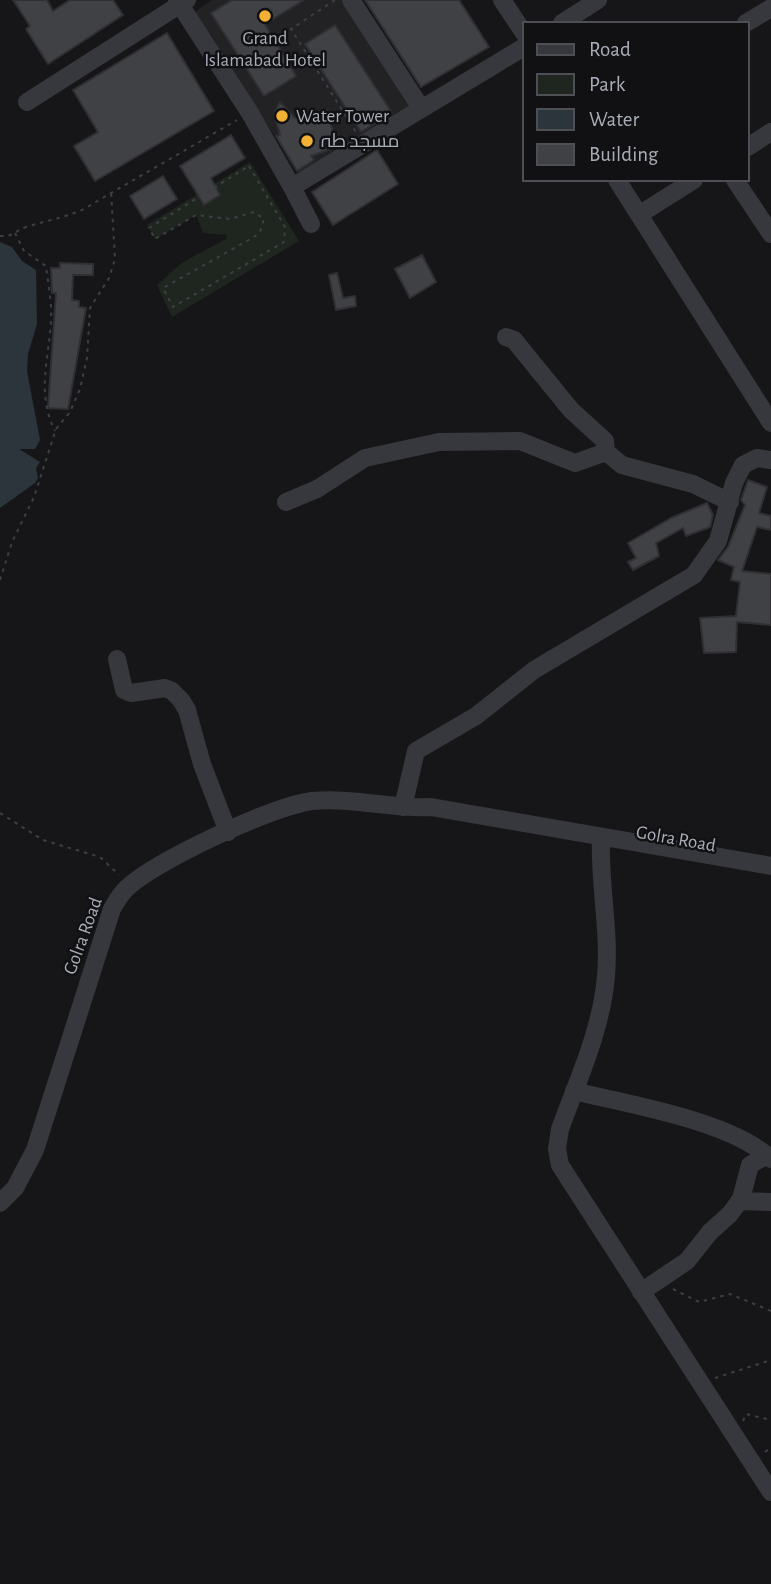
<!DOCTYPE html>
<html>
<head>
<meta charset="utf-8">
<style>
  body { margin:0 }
  #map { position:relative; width:771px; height:1584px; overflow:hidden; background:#161618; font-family:"Alegreya Sans",sans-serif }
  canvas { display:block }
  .legend { position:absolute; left:522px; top:21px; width:228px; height:161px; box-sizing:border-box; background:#111113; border:2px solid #4d4f55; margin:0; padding:9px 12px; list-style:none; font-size:21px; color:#a8adb8 }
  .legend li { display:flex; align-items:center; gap:14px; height:35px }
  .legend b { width:35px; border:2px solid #4d4f55 }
</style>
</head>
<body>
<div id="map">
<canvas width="771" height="1584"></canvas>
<ul class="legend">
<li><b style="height:9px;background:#37383d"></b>Road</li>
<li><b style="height:19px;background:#1e261f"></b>Park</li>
<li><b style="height:19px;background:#2c353c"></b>Water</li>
<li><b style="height:19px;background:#404145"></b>Building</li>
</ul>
</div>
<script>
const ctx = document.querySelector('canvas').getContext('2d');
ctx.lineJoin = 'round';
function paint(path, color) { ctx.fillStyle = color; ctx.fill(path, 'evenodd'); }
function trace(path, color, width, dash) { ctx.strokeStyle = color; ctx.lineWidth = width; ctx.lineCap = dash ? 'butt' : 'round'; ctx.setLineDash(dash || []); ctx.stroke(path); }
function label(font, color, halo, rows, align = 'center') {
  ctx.font = font + ' "Alegreya Sans",Cairo,sans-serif'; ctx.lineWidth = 5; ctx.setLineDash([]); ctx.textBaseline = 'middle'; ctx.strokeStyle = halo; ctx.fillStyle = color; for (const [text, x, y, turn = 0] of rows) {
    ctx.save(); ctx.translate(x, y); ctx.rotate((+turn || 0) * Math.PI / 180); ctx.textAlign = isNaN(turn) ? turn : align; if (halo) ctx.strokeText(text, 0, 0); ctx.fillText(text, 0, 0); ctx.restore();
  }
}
const built = new Path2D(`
  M212 0H344L416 104 302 176 192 14Z`);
const green = new Path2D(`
  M250 162 299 241 172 317 157 285 183 262 226 239 227 235 203 233 196 215 155 239 147 225Z`);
const water = new Path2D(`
  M0 242 12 247 22 261 36 270 37 324 28 354 27 371 40 440 35 449H19L40 462 36 468 38 478 35 483 0 508Z`);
const building = new Path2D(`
  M13 0H47L53 11 70 0H113L123 15 48 64 26 29 30 26Z
  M232 0H304L265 24 296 76 264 96 211 13Z
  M365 0H459L489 47 421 87Z
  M335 25 392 113 361 132 305 44Z
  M167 33 214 111 95 181 74 146 98 132 73 90Z
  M280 102 295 118 327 110 337 147 311 156 314 160 297 171 276 136 280 135 274 114Z
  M231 135 245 158 211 178 220 195 204 205 180 166Z
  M377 150 398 184 333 225 312 192Z
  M163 176 177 199 144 219 130 196Z
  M422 255 436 282 410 298 395 269Z
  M60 263 93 264V275H73L72 300 79 301V307L86 308 68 409 48 408 56 293H52L51 268H60Z
  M337 273 343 298 355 296 356 306 336 310 329 275Z
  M748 480 767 487 759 513 771 516V530L757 527 742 571 771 574V625L737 622 736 652 704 653 700 618 736 616 740 582 731 580 734 567 718 560 728 547 745 505 741 500Z
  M707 503 713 515 710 527 686 536 683 528 656 543 659 556 633 570 628 562 636 558 628 543 671 518Z`);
const path = new Path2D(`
  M335 0 291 29 356 132
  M249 166 285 227 284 242 173 307 163 288 254 237 260 232 264 219 254 212 230 219 196 215 155 239 149 228Z
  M15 233 24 251 46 266C48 283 52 302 51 320 49 360 36 392 55 431
  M0 236C13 237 15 231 26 227 45 221 63 218 82 210L237 120
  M0 580 12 542 34 497 56 429 70 412 80 389 87 358 90 308 109 278 115 259 111 191
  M0 813 43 840 100 857 119 875
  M673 1289 699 1302 730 1294 771 1311
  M715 1378 771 1360
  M743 1421 746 1414 771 1420
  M765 1452 771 1447`);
const minor = new Path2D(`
  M177 0 250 113 292 187 524 47
  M351 0 421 108
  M502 0 524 33
  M562 23 598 0
  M746 23 771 8
  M27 102 187 0
  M748 147 771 132
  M617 180 771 423
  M735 180 771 234
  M292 187 311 224
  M640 214 694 180
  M506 337 514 340 571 410 605 441 606 452 622 465 693 484 730 502
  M286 502 317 489 365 458 439 442 520 441 575 463 606 452
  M117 659 124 690 131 693 165 688 172 691 181 700 187 710 202 764 228 832
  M403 807 416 751 476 716 534 670 694 575 718 541 734 483 743 465 757 458 771 460
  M601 837C599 883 610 930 606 976 602 1028 578 1080 560 1129L557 1149 560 1165 771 1492
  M574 1091C627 1104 732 1121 771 1159
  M739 1201 771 1202
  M0 1203 15 1188 35 1150 112 909C116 902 121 893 127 888 157 860 273 806 312 801 352 797 391 809 431 807L771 866
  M641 1292 687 1261 710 1232 730 1214 741 1199 750 1165 767 1155`);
const markers = [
  [265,16,7,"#f2b134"],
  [282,116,7,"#f2b134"],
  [307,141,7,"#f2b134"]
];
const poiNames = [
  ["Grand",265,38,"center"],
  ["Islamabad Hotel",265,60,"center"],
  ["Water Tower",296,116],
  ["مسجد طہ",321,141]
];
const streetNames = [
  ["Golra Road",676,839,10],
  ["Golra Road",83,936,-70]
];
paint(built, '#222225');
paint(green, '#1e261f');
paint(water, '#2c353c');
paint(building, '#404145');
trace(building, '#303034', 2);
trace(path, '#3d3f44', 2, [3.5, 5]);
trace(minor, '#37383d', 18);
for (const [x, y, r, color] of markers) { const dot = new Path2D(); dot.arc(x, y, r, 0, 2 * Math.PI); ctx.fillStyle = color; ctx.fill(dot); trace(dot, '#111113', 2.5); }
label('19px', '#a8adb8', '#111113', poiNames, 'left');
label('19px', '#a8adb8', '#111113', streetNames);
</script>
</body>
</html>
